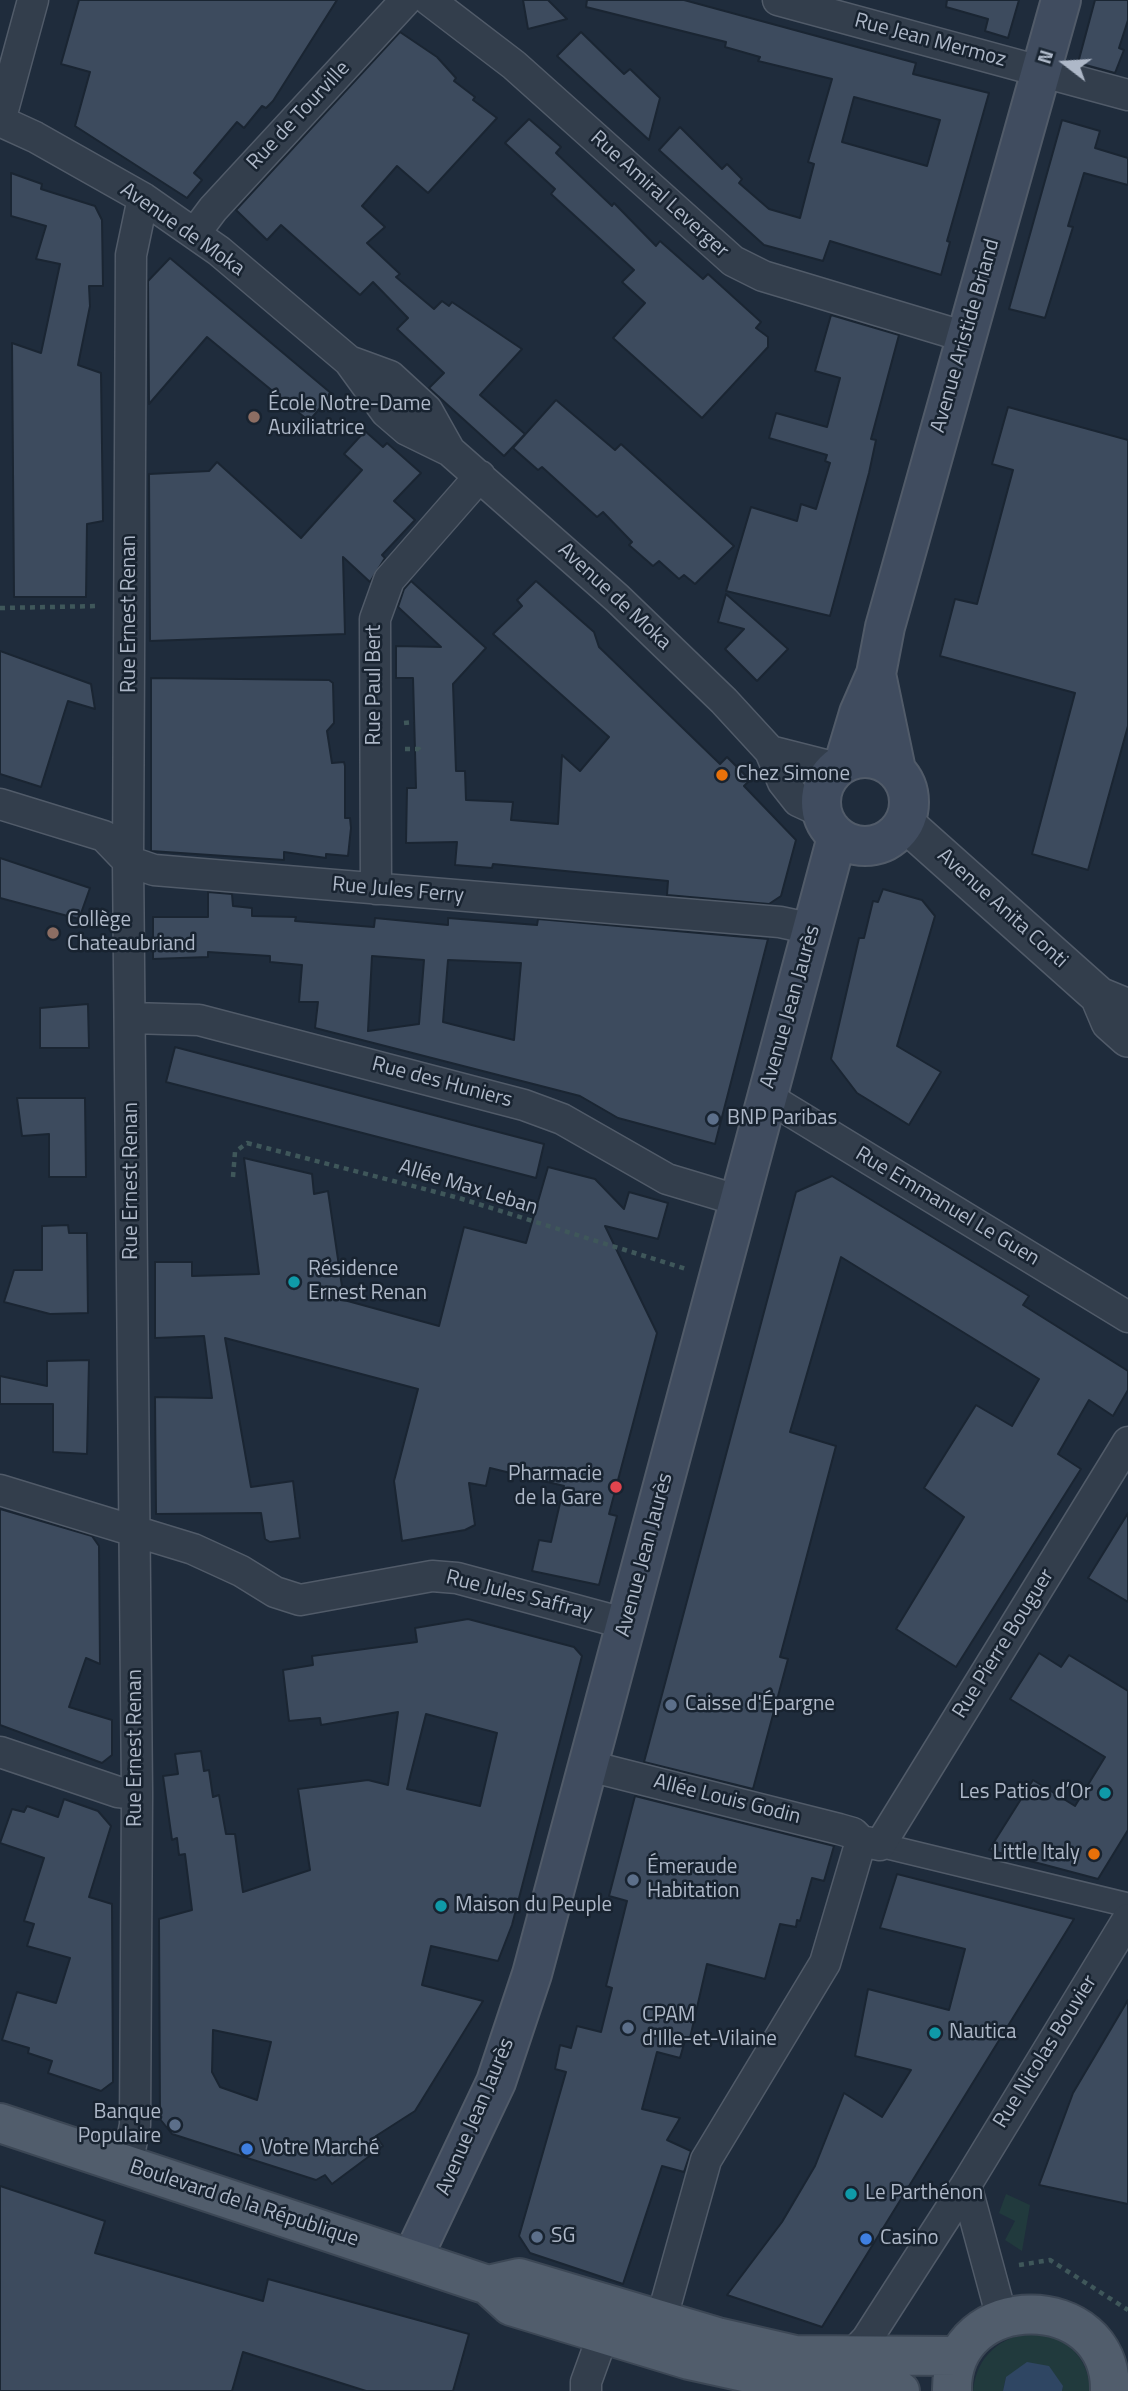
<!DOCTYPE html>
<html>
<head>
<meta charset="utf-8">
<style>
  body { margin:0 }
  #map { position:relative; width:1128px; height:2391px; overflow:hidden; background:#1f2c3c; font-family:"Titillium Web",sans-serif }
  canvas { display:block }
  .north { position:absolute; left:1030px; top:28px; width:70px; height:70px; -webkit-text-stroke:5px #182330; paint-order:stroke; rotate:287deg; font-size:19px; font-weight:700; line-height:28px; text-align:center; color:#aeb8c8 }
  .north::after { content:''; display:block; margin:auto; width:24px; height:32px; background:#aeb8c8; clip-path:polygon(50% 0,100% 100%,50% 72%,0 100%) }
</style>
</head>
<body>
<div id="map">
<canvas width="1128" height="2391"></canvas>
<div class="north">N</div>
</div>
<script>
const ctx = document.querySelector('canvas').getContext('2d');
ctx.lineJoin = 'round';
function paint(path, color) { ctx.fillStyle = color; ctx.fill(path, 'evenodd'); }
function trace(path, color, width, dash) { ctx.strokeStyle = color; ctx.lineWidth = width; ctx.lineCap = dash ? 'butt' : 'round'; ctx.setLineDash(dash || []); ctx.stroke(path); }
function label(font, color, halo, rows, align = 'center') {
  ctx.font = font + ' "Titillium Web",sans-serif'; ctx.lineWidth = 5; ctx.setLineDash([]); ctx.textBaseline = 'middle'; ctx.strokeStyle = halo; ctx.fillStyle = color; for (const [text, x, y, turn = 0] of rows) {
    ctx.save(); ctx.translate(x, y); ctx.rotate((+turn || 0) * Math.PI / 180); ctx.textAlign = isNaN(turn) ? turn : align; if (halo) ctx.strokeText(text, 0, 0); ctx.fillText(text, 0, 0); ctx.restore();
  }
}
const green = new Path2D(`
  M1006 2194 1030 2205 1022 2251 1005 2240 1015 2221 999 2213Z
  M1034 2332C1067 2337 1089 2358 1090 2391H1062L1063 2386 1006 2377 1003 2391H973C977 2355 1000 2337 1034 2332Z`);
const water = new Path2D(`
  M1027 2362 1049 2366 1063 2386 1062 2391H1003L1006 2377Z`);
const building = new Path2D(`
  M79 0H337L273 101 266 108 262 106 244 128 237 122 194 173 202 180 187 198 75 126 90 72 61 64Z
  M523 0H548L567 19 528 29Z
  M587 0H684L916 63 913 74 989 93 947 241 950 242 941 275 830 241 823 261 764 245 659 150 680 127 722 169 727 164 742 179 739 183 769 209 800 218 814 164 808 162 832 79 758 61 760 57 725 47 726 42 586 7ZM854 97 940 120 927 166 842 142Z
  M947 0H1019L1008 38 985 31 988 19 946 7Z
  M1095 0H1128V20L1119 48 1124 50 1115 73 1078 63Z
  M400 32 437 57 456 78 454 81 475 97 473 100 497 118 428 193 397 166 362 206 385 227 367 243 400 274 396 277 434 309 442 301 449 306 452 302 522 349 480 395 525 434 504 456 429 388 444 373 397 329 408 318 373 282 360 295 281 225 267 240 236 210Z
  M581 32 624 74 630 69 660 98 649 140 557 56Z
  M529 119 561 147 556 153 612 206 614 203 656 246 660 241 703 279 708 274 761 322 756 328 768 337V347L702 418 613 338 645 303 622 282 634 270 551 194 555 189 505 143Z
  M1062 120 1100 131 1095 148 1128 158V185L1084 173 1068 226 1073 227 1045 318 1009 309Z
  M11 173 42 184 41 189 95 206 102 220 103 286H89L90 306 78 365 101 373 103 521 87 524 86 597H14L12 343 41 353 60 264 36 259 46 226 11 216Z
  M170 258 332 394 309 421 207 337 149 404 148 281Z
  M831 315 899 335 871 439 876 440 869 473 830 616 726 591 751 507 797 521 801 504 816 509 830 463 825 461 827 455 769 438 776 413 827 427 840 378 815 371Z
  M556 400 615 450 621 444 734 546 695 584 684 575 679 579 659 561 653 566 629 545 632 542 603 512 597 517 542 467 538 470 513 448Z
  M1008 407 1128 440V726L1088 870 1032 854 1075 693 940 656 955 599 977 604 1013 470 992 464Z
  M365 431 383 447 387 443 421 473 394 501 415 520 382 555 385 558 370 582 343 557 345 634 150 641 149 474 209 471 217 462 301 538 362 470 344 454Z
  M411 581 486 648 453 684 456 771H465L466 800 513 802 511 820 558 824 562 755 580 771 609 737 493 634 522 606 517 600 536 581 594 632 599 647 720 764 727 757 750 780 744 786 796 840 781 896 769 904 667 895 668 881 493 864 492 868 455 865 457 842 406 843 407 788H416L413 678H396V646L441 647 398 607 404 589Z
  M726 594 788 649 757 681 725 649 744 629 718 622Z
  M0 651 91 684 95 709 68 701 41 787 0 774Z
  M151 678 329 680 333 683 334 723 327 731 332 763 344 762 345 766V818H350L351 828 348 856 326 854V858L284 852V860L151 851Z
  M0 858 90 888 79 919 0 898Z
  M883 889 922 900 935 916 897 1046 941 1072 909 1125 857 1093 831 1059 859 938H864L873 901 878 902Z
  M208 892 232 894 233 906 252 908V916L296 917 295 921 374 927 375 918 448 925V918L537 925 538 919 768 939 715 1144 618 1118 580 1096 315 1028 318 1002H299L302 965 270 962V956L208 952V957L153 959V917H208ZM372 956 424 960 419 1024 368 1031ZM448 960 521 963 514 1040 443 1022Z
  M88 1004 89 1048H40V1008Z
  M175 1047 544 1144 536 1178 166 1082Z
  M17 1098H85L86 1177H49V1134L22 1136Z
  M244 1158 312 1174 314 1194 328 1191 344 1300 439 1326 464 1227 526 1243 548 1167 595 1179 624 1209 629 1192 668 1203 658 1239 605 1226 657 1333 609 1514 617 1516 599 1585 532 1571 539 1540 551 1542 564 1486 490 1468 486 1486 469 1483 475 1525 465 1530 402 1541 394 1481 418 1389 225 1338 251 1487 293 1481 300 1538 270 1542 265 1539 261 1513 156 1514 155 1397 212 1398 204 1336 155 1338V1262H192V1276L259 1274Z
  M832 1176 1029 1296 1023 1305 1128 1371V1390L1113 1416 1089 1400 1058 1454 1081 1469 956 1667 896 1629 964 1517 924 1488 976 1405 1012 1426 1039 1379 841 1257 790 1432 836 1446 780 1657 788 1659 753 1789 644 1762 796 1192Z
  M68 1225 69 1233H87L88 1313 50 1314 4 1302 14 1270H42V1226Z
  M89 1360 87 1454 53 1452V1404H0V1376L47 1386V1361Z
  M0 1509 92 1536 99 1546 100 1664 86 1658 69 1707 112 1720V1755L102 1763 0 1725Z
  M1128 1513V1602L1088 1578Z
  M468 1619 574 1647 582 1656 512 1925 498 1961 431 1946 422 1985 483 2001 415 2111 376 2136 383 2146 332 2184 325 2175 316 2180 172 2134 160 2119 159 1919 192 1910 185 1854 179 1855 177 1838 172 1840 163 1776 178 1774 175 1754 201 1751 204 1771 209 1770 213 1797 219 1795 226 1834H235L243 1892 310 1870 298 1789 368 1780 388 1785 398 1712 321 1725 320 1718 289 1721 283 1670 313 1665 312 1656 417 1642 415 1628ZM426 1714 497 1733 480 1806 407 1789ZM213 2030 271 2042 257 2100 220 2087 212 2072Z
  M1039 1653 1061 1667 1069 1655 1128 1691V1830L1098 1879 989 1850 1033 1780 1075 1806 1105 1757 1010 1699Z
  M635 1796 834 1846 824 1881 812 1878 800 1921 797 1920 796 1927 780 1924 765 1979 707 1964 690 2038 686 2037 680 2058 657 2052 642 2109 680 2118 667 2140 691 2151 684 2172 662 2166 623 2284 530 2253 519 2236 566 2072 555 2069 560 2045 571 2048 577 2026 601 2032 612 1988 606 1986 627 1901 609 1896Z
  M64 1799 98 1811 111 1826 89 1897 112 1904 113 2082 101 2091 48 2073 52 2061 28 2053 29 2048 2 2040 17 1992 56 2003 70 1958 27 1946 34 1924 24 1921 44 1858 0 1843 12 1809 24 1812 27 1806 58 1817Z
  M897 1874 1074 1919 822 2327 727 2295 782 2222 815 2166 844 2093 882 2117 911 2070 855 2056 868 1989 949 2010 965 1949 880 1928Z
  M1128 2000V2204L1039 2185 1073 2093Z
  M0 2186 105 2221 95 2253 263 2301 268 2279 469 2334 453 2391H366L243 2352 232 2391H0Z`);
const path = new Path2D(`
  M0 608 100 606
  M404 723 414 722
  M405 749H419L421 753
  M233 1177 235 1152 247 1143 459 1198 686 1269
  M1019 2265 1050 2260 1128 2310`);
const pedestrian = new Path2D(`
  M880 1845 1128 1905`);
const minor = new Path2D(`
  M429 0 514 65 733 261 763 276 966 337
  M778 0 1128 95
  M0 121 35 137 143 198 219 251 349 361 386 412 407 430 450 451 617 598 724 701 770 751 783 782 798 801 822 812
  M0 121 33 0
  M195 233 213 209 406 0
  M349 361 390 376 427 410 450 451
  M770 751 837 768
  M0 804 104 836 128 861 154 870 780 922 813 929
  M376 889 375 619 389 580 480 476
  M131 1018 199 1020 524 1105 562 1119 667 1179 737 1200
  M765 1100 782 1106 1128 1317
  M0 1490 193 1549 241 1571 275 1592 300 1600 432 1576 457 1578 627 1624
  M0 1752 118 1792 137 1794
  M589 1766 839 1829 853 1833 861 1841
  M861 1841 880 1845 1128 1442
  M127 2165 135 2125 137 1794 128 861 131 255 143 198
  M1002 2318 966 2185 1128 1919
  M661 2321 706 2160 825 1963 861 1841
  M850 2357 867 2339 966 2185
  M586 2391V2382L603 2335`);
const tertiary = new Path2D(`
  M905 823 1099 996 1128 1008
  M1099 996 1110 1022 1128 1038`);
const secondary = new Path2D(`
  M876 674 896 770
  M821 802a44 44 0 1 1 88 0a44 44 0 1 1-88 0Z
  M844 763 859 713 876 674 885 627 1061 0
  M412 2259 496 2082 532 1974 837 837`);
const primary = new Path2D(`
  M0 2123 488 2285 511 2306 689 2360 785 2381 900 2391
  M488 2285 519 2278 717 2337 795 2355 959 2356
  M952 2391C950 2289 1112 2289 1110 2391`);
const markers = [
  [254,417,7,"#8d6e63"],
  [722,775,7,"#e8710a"],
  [53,933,7,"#8d6e63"],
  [713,1119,7,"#5c6f8a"],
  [294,1282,7,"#0f9aa8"],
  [616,1487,7,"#e0444e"],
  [671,1705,7,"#5c6f8a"],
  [1105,1793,7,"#0f9aa8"],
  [1094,1854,7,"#e8710a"],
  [633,1880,7,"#5c6f8a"],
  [441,1906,7,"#0f9aa8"],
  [628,2028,7,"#5c6f8a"],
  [935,2033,7,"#0f9aa8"],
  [175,2125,7,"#5c6f8a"],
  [247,2149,7,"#3f7fe0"],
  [851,2194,7,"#0f9aa8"],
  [537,2237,7,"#5c6f8a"],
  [866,2239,7,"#3f7fe0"]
];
const streetNames = [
  ["Rue Jean Mermoz",930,41,15],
  ["Rue de Tourville",299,116,-47],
  ["Rue Amiral Leverger",659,195,42],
  ["Avenue de Moka",182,230,35],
  ["Avenue Aristide Briand",966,336,-74],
  ["Avenue de Moka",614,597,43],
  ["Rue Ernest Renan",130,614,-90],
  ["Rue Paul Bert",375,685,-90],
  ["Rue Jules Ferry",398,891,5],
  ["Avenue Anita Conti",1002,909,42],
  ["Avenue Jean Jaurès",791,1007,-74],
  ["Rue des Huniers",442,1083,15],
  ["Rue Ernest Renan",132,1181,-90],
  ["Allée Max Leban",468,1188,17],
  ["Rue Emmanuel Le Guen",947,1207,31],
  ["Avenue Jean Jaurès",645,1555,-75],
  ["Rue Jules Saffray",519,1596,14],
  ["Rue Pierre Bouguer",1004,1644,-58],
  ["Rue Ernest Renan",136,1748,-90],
  ["Allée Louis Godin",727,1800,14],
  ["Rue Nicolas Bouvier",1046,2052,-58],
  ["Avenue Jean Jaurès",476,2117,-67],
  ["Boulevard de la République",244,2204,18]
];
const poiNames = [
  ["École Notre-Dame",268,405],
  ["Auxiliatrice",268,429],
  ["Chez Simone",736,775],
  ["Collège",67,921],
  ["Chateaubriand",67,945],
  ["BNP Paribas",727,1119],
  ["Résidence",308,1270],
  ["Ernest Renan",308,1294],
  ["Pharmacie",602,1475,"right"],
  ["de la Gare",602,1499,"right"],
  ["Caisse d'Épargne",685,1705],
  ["Les Patios d’Or",1091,1793,"right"],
  ["Little Italy",1080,1854,"right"],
  ["Émeraude",647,1868],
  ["Habitation",647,1892],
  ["Maison du Peuple",455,1906],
  ["CPAM",642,2016],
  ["d'Ille-et-Vilaine",642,2040],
  ["Nautica",949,2033],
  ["Banque",161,2113,"right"],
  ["Populaire",161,2137,"right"],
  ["Votre Marché",261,2149],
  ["Le Parthénon",865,2194],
  ["SG",551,2237],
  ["Casino",880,2239]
];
paint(green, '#213a3d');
paint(water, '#2f4663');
paint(building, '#3d4b5e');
trace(building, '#1a2532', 2);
trace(pedestrian, '#515b69', 26);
trace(minor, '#515b69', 33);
trace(tertiary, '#515b69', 40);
trace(secondary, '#515b69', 42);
trace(primary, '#3c4755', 42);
trace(path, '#3f575a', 4.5, [5, 5]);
trace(pedestrian, '#333e4c', 23);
trace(minor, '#333e4c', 30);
trace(tertiary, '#333e4c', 37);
trace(secondary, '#404c5f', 38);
trace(primary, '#515d6c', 38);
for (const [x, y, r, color] of markers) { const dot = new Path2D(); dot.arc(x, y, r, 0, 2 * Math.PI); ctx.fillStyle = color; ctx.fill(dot); trace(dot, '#182330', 2.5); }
label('21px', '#aeb8c8', '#182330', streetNames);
label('21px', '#aeb8c8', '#182330', poiNames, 'left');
</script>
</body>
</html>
